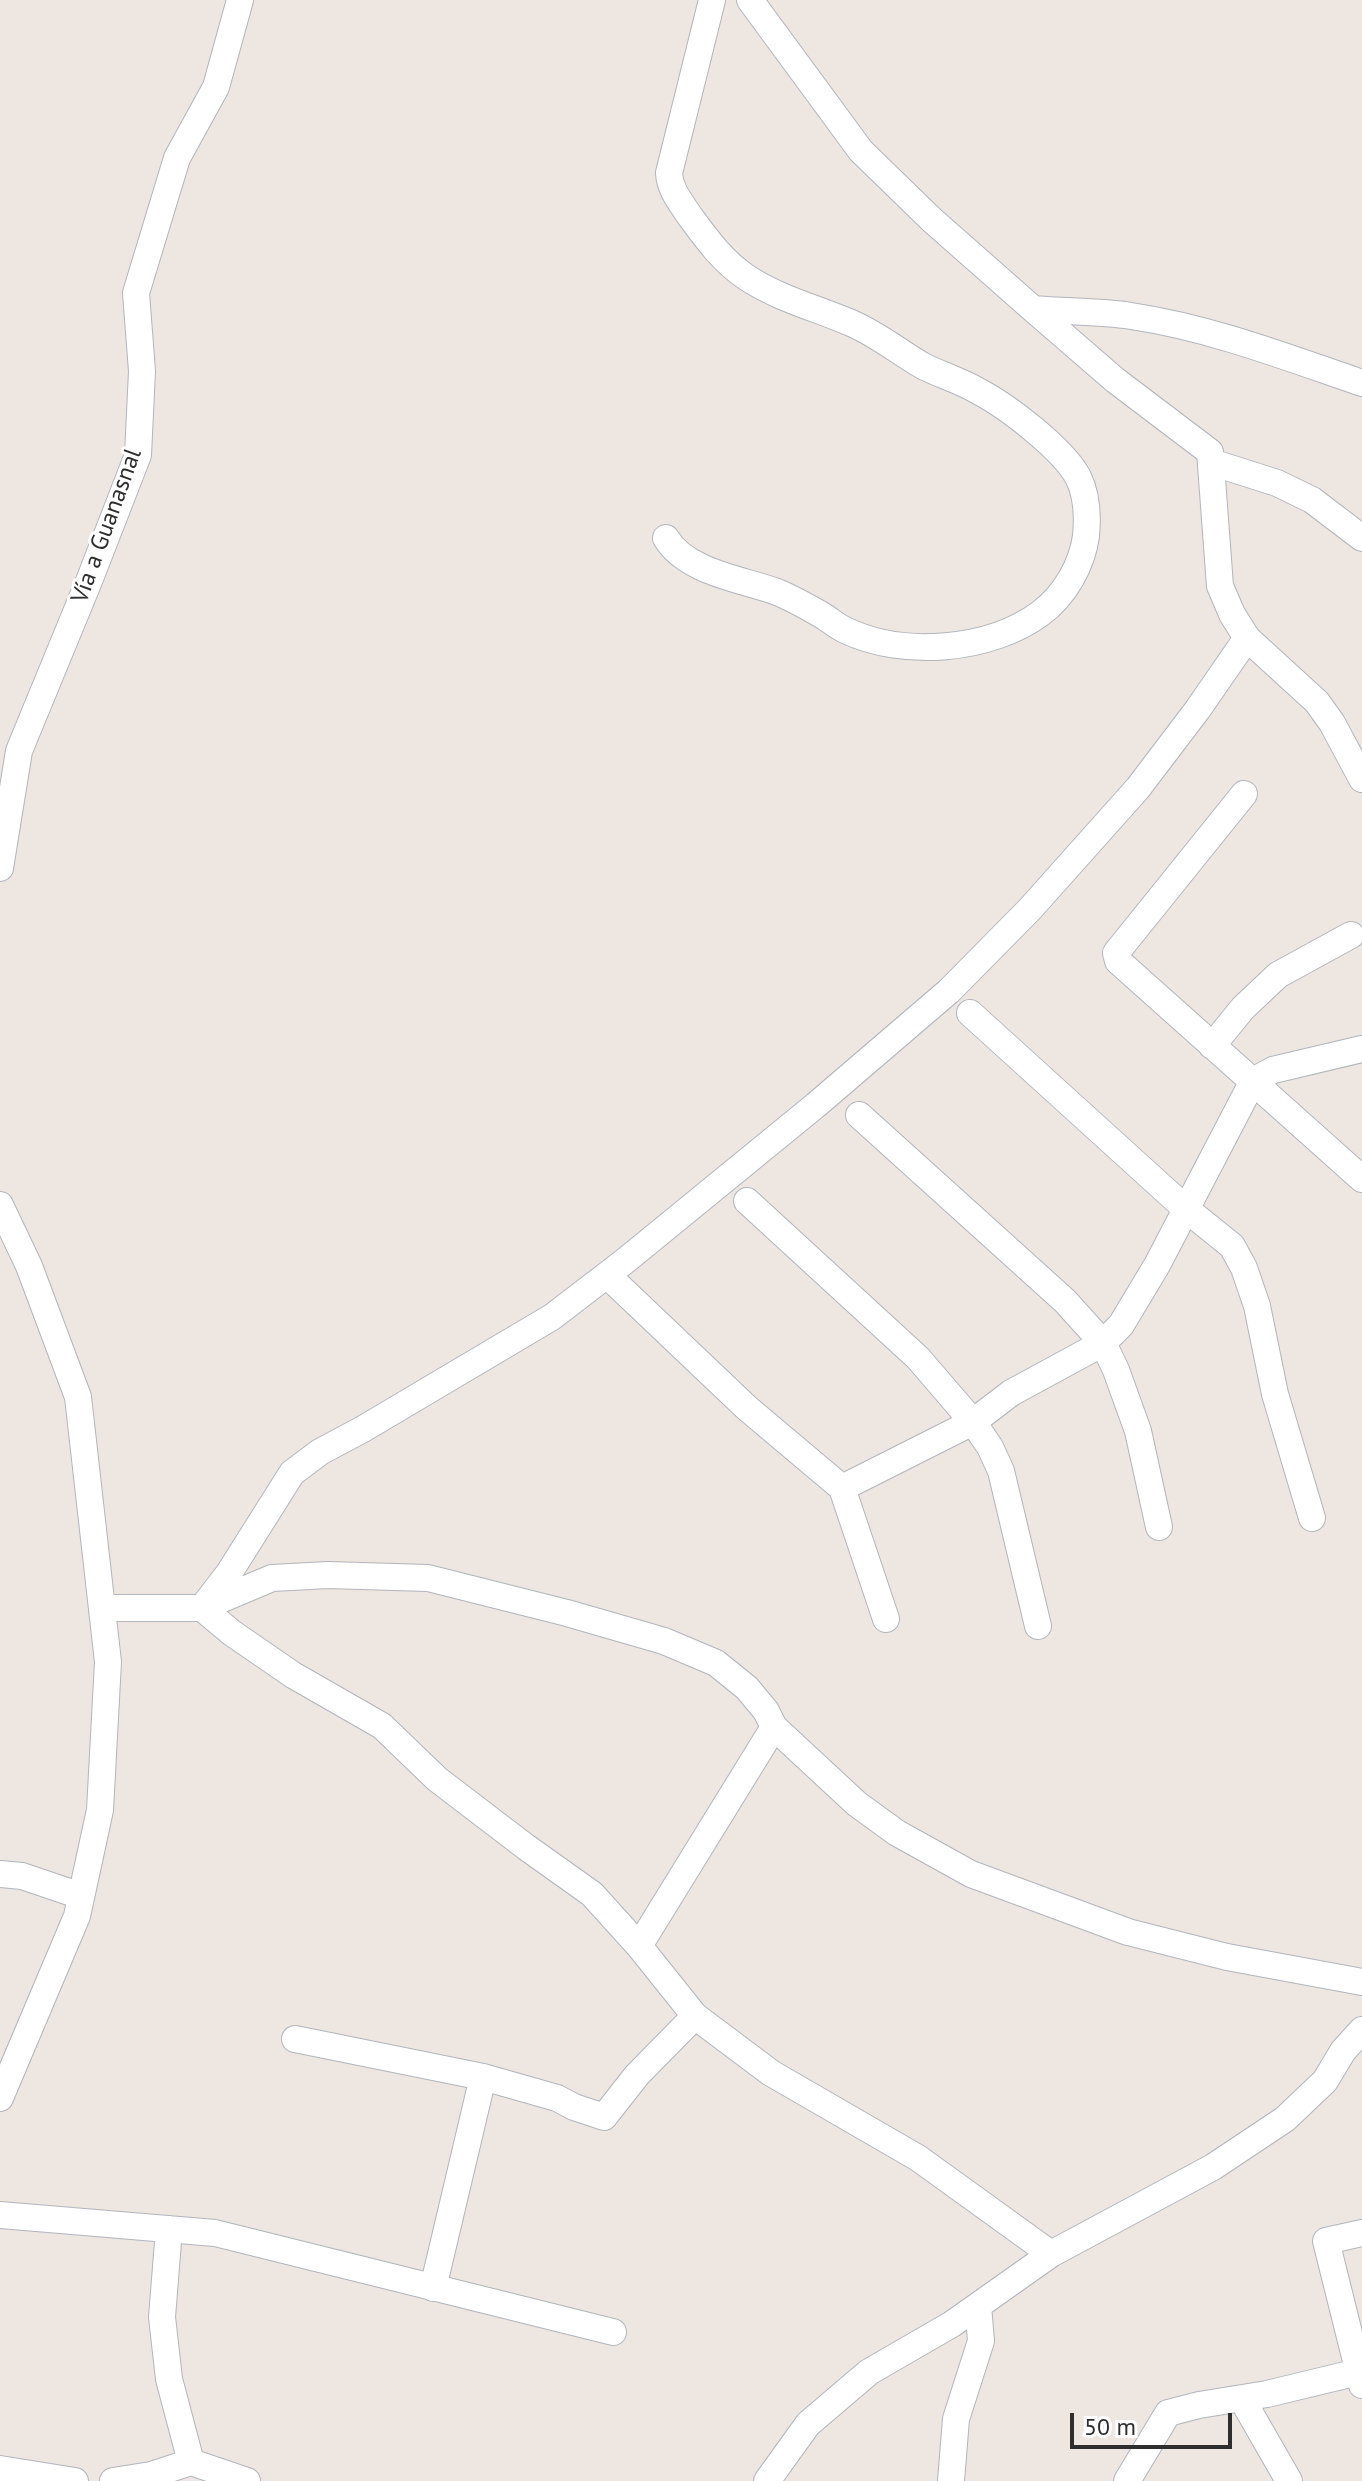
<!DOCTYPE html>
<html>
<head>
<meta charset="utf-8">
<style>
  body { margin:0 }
  #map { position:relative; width:1362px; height:2481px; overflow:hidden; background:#eee6e1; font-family:"PT Sans",sans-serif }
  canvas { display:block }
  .scale { position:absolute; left:1070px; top:2413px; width:162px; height:36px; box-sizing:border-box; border:4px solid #2e2e2e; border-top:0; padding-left:10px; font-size:24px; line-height:28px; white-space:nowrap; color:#2e2e2e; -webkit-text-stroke:6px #fff; paint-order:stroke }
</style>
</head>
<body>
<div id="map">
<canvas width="1362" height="2481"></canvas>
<div class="scale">50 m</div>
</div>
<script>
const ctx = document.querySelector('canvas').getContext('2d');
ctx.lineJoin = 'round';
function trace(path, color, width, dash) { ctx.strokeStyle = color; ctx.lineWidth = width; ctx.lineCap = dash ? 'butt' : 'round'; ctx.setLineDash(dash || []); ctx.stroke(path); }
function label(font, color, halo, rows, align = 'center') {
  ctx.font = font + ' "PT Sans",sans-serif'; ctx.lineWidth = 6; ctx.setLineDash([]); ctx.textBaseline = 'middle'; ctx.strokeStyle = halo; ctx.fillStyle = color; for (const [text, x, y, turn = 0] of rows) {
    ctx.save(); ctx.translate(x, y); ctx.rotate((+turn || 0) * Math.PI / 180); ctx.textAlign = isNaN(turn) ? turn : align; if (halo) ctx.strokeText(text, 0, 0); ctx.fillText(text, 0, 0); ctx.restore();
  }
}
const street = new Path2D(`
  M750 0 861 151 932 220 1033 309 1115 380 1210 452 1220 586 1232 614 1247 638 1317 702 1332 723 1362 779
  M1033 309C1065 312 1099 311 1131 316 1211 328 1286 357 1362 383
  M1211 462 1277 483 1312 500 1362 538
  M666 538C686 572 741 579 777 592 792 598 806 606 820 614 829 619 836 626 845 630 903 658 990 651 1041 613 1065 595 1082 565 1086 536 1088 516 1087 495 1078 477 1063 449 1007 406 978 391 961 381 941 375 923 366 899 352 877 334 851 323 816 308 777 298 746 277 722 261 706 238 689 215 680 201 670 190 669 173L712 0
  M1244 794 1116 953 1118 961 1362 1179
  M0 868 19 751 89 581 138 455 142 371 136 293 177 158 216 87 240 0
  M970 1013 1186 1209 1232 1246 1244 1268 1257 1306 1275 1394 1312 1518
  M1212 1046 1243 1008 1278 975 1351 935
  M859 1115 1065 1301 1103 1343 1116 1370 1138 1431 1159 1527
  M747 1201 918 1358 973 1422 990 1447 1001 1471 1038 1626
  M0 1205 29 1266 78 1397 108 1662 100 1810 77 1916 0 2098
  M607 1275 747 1408 842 1488 886 1619
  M842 1488 973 1422 1011 1393 1103 1343 1121 1325 1157 1265 1253 1081 1273 1070 1362 1049
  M208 1605 272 1578 328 1575 428 1578 567 1613 664 1641 716 1663 747 1688 766 1711 774 1727 639 1946
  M102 1608H202L232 1633 293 1675 382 1726 437 1779 526 1847 592 1894 639 1946 695 2016 771 2073 918 2158 1051 2254
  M202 1608 229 1573 292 1473 320 1452 363 1429 552 1317 625 1261 816 1105 949 991 1030 909 1138 788 1198 709 1247 638
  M774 1727 857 1804 897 1833 971 1874 1128 1932 1227 1957 1362 1982
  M0 1874 22 1876 81 1896
  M295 2039 483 2077 557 2098 574 2107 604 2117 637 2075 695 2016
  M0 2215 215 2233 613 2332
  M169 2229 162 2317 169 2379 191 2462
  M1362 2233 1326 2241 1362 2385
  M433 2288 483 2077
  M1242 2399 1289 2481
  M0 2469 75 2481
  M113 2481 151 2475 191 2462 247 2481
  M767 2481 808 2424 869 2372 952 2324 1051 2254 1213 2167 1285 2119 1325 2081 1343 2051 1362 2030
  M951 2481 956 2419 981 2341 978 2306
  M1127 2481 1168 2413 1199 2405 1267 2394 1362 2371`);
const streetNames = [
  ["Vía a Guanasnal",107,526,-70]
];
trace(street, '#b1b5bd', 28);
trace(street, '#fff', 26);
label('24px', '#2e2e2e', '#fff', streetNames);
</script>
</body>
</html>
